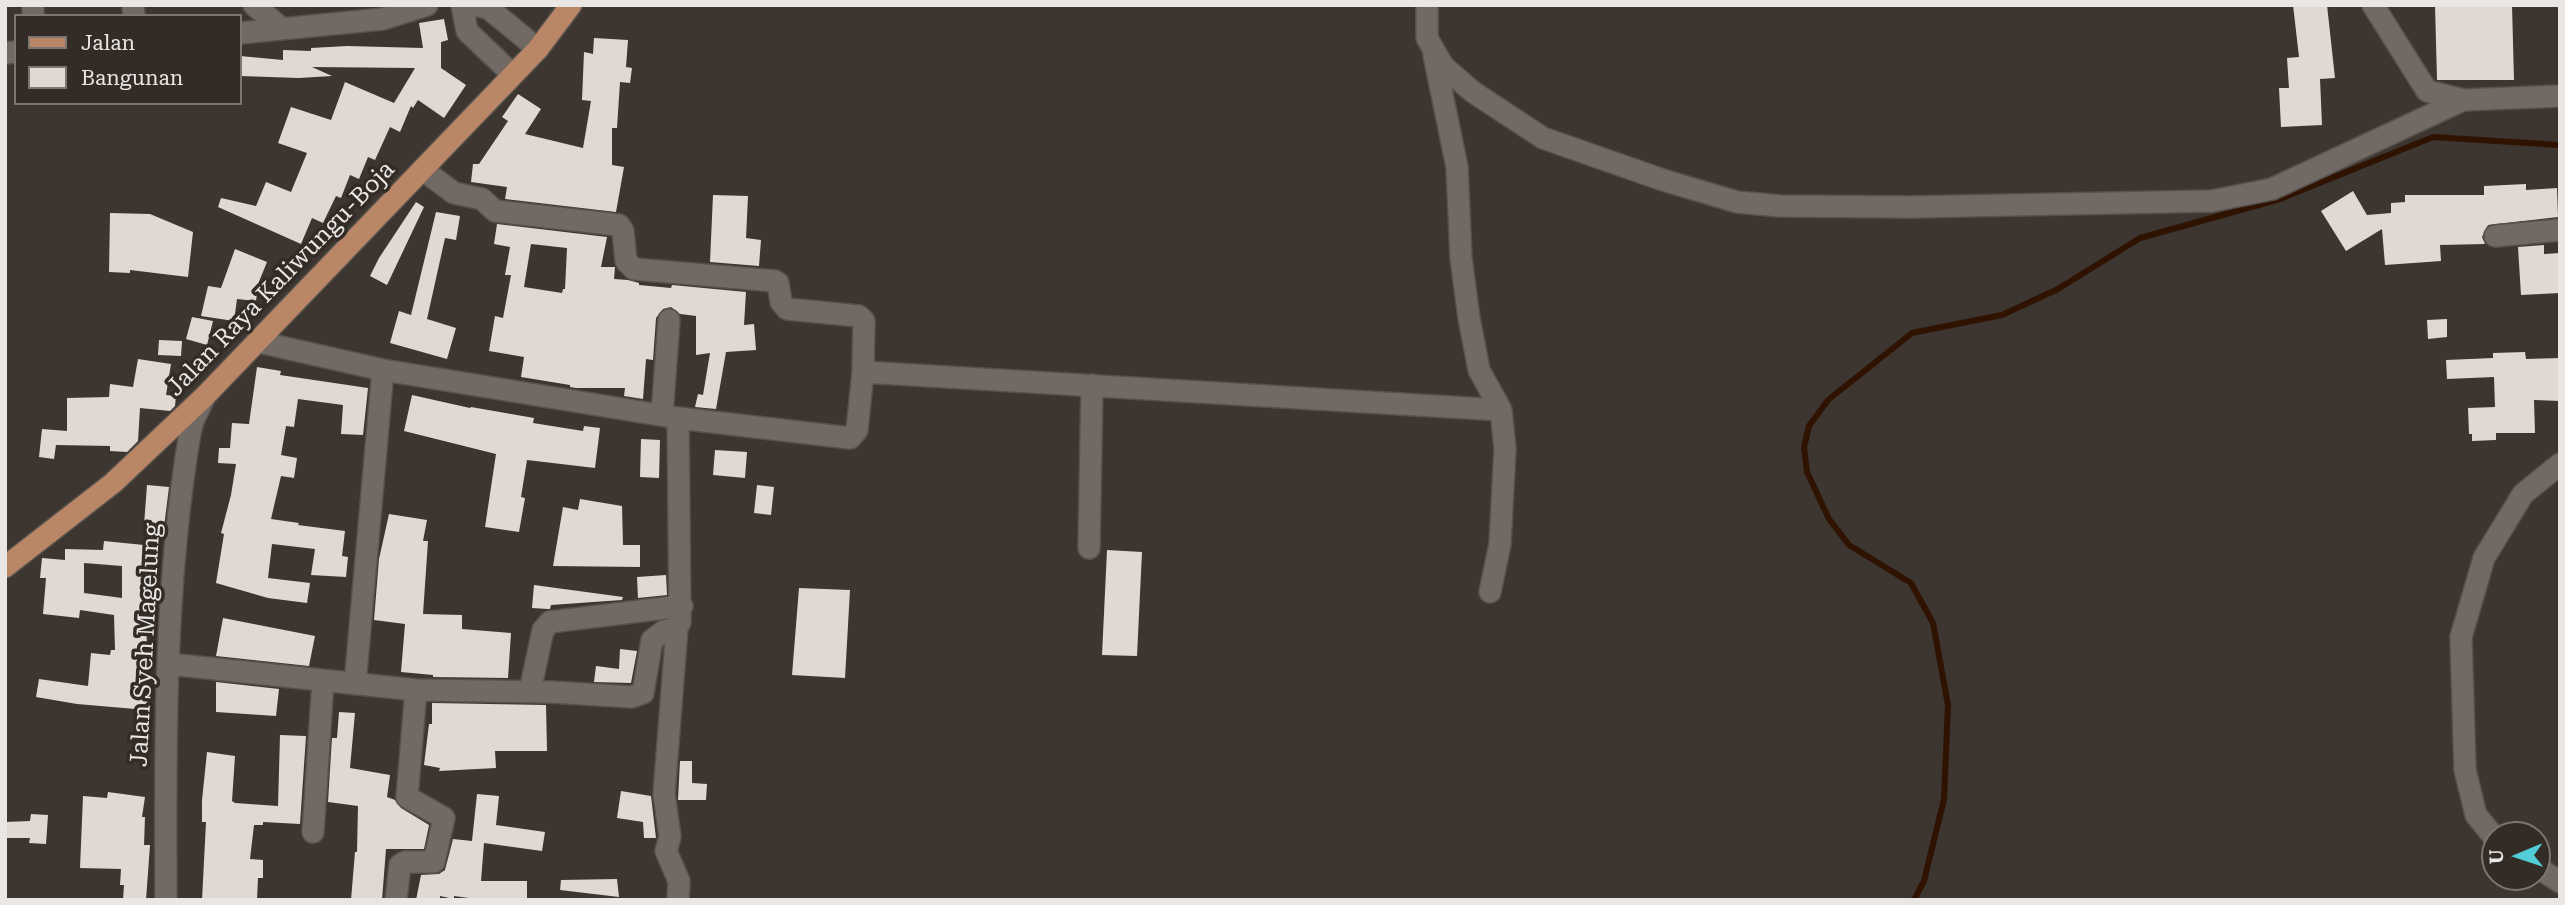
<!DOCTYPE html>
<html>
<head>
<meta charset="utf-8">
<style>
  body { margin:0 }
  #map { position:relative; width:2565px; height:905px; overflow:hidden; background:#3c3530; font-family:"Roboto Serif",serif }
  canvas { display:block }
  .frame { position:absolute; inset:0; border:7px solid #eae6e3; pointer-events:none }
  .legend { position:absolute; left:14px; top:14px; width:228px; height:91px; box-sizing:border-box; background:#322b26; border:2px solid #7c7672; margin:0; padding:9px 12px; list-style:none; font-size:21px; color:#eae6e3 }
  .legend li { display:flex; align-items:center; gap:14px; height:35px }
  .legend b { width:35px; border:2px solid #7c7672 }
  .north { position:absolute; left:2481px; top:821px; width:70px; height:70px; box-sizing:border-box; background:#322b26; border:2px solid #7c7672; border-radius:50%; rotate:268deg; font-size:19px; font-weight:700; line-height:28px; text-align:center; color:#eae6e3 }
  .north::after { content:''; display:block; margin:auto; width:24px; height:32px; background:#52ccd6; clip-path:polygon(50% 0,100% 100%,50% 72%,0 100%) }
</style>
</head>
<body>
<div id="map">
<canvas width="2565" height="905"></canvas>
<div class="frame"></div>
<ul class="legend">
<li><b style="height:9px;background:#ba8766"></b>Jalan</li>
<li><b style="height:19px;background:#e2d8d2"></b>Bangunan</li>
</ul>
<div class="north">U</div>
</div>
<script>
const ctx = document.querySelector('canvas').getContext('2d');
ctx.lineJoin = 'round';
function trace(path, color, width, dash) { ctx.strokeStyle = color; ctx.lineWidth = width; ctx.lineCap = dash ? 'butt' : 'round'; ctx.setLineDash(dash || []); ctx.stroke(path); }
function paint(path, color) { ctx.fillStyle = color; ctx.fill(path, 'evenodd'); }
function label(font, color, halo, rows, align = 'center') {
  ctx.font = font + ' "Roboto Serif",serif'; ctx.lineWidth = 7; ctx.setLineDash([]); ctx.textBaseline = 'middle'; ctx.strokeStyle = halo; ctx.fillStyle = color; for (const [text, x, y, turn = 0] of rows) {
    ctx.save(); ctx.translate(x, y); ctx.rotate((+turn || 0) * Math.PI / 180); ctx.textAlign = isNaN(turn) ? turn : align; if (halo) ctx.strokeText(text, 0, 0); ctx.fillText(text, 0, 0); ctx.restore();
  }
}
const stream = new Path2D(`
  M1914 900 1924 881 1944 799 1948 705 1933 623 1911 583 1849 545 1829 519 1807 472 1804 447 1809 426 1828 400 1912 333 2002 315 2058 289 2140 238 2280 199 2433 137 2560 145`);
const building = new Path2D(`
  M2293 5H2327L2335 78 2320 79 2322 125 2281 127 2279 88H2289L2287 58 2299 57Z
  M2435 5H2512L2514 80H2437Z
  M444 19 448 40 441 42V68L466 85 444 118 418 100 413 108 411 106 400 132 390 127 375 160 368 157 359 179 350 175 341 198 336 196 323 223 312 218 301 244 218 207 221 198 256 206 266 182 291 192 307 153 278 143 291 107 331 120 345 82 394 103 415 68 312 67 332 76 299 78 240 76V56L283 60V50L311 51V48L347 46 423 48 419 23Z
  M594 38 628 40 626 67 632 68 630 83 620 82 617 128H612V165L624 167 616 212 505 199 507 187 471 182 473 164H479L508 121 502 117 518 94 541 109 525 134 583 148 591 101 582 100 584 52 593 54Z
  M2526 184V190L2557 188 2558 217 2488 225 2482 237 2485 244 2440 245 2441 261 2385 265 2382 229 2346 251 2321 211 2353 191 2367 215 2391 213V203L2405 202V195H2484V186Z
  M713 195 748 196 746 238 761 240 759 266 710 262Z
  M416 202 424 207 387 285 370 276 379 258Z
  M436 212 460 216 456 240 445 238 427 319 456 328 447 359 390 343 399 311 411 315Z
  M110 213 150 214 193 232 188 277 130 270V273L109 272Z
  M497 224 607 237 601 267H615L614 279 628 280 639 283V285L671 288 672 285 746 292 744 325 754 324 756 350 726 352 716 409 695 407 698 394 703 395 710 353 696 355V316L680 314 671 307 663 309 656 318 653 360 646 359 643 399 624 396 625 388H576L570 387V385L521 377 524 357 489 351 495 316 503 318 511 275H505L510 247 494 244ZM531 244 567 248 565 289H563L562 293 524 287Z
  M2544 245V254L2560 253V293L2521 295 2518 247Z
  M235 249 267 262 258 284 256 301 237 299 234 321 201 316 208 286 221 288Z
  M192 317 213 321 207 345 186 339Z
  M2447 319V337L2428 339 2427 320Z
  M159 340 182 341 181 356 158 355Z
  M2525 352 2526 359 2560 358V401L2534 400 2535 433H2496V440L2472 441V434H2469L2468 408 2495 407 2494 377 2447 379 2446 360 2493 358V353Z
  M138 359 171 364 166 395 176 396 175 406 170 411 140 408 138 441 127 452 110 451V446L56 445 54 459 39 457 42 429 67 431V398L109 397 110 384 133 387Z
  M257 367 281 371 280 375 368 388 363 435 341 434 343 405 298 399 294 427 286 426 281 455 297 458 294 478 281 476 271 519 299 523 298 525 345 531 342 556 348 557 346 577 311 575 315 549 272 544 268 578 310 583 307 603 268 598 216 583 224 534 221 533 231 495 236 464 218 463 219 448H230L232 423 249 424Z
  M412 395 470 408 471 407 534 418 533 423 583 431 584 426 600 428 595 468 527 460 521 497 525 498 519 532 485 527 496 454 404 431Z
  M641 439 660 440 659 478 640 477Z
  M715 450 747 452 745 478 713 475Z
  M147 485 169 487 164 527 144 525Z
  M757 485 774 487 771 515 754 513Z
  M580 499 622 506 623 545H640V567L553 566 563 507 578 510Z
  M389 514 427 520 423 541H428L423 614 462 615V629L511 633 508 678 433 677V675L401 672 405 624 374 620 379 559Z
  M104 541 154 546 152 569 149 568 146 598 147 655 144 692H148L147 710 77 704 36 697 39 679 88 686 91 653 110 655 111 650H115L114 615 80 610 79 618 43 614 46 578H40L42 558 65 560V549L103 550ZM84 563 122 566V598L84 593Z
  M1107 550 1142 552 1137 656 1102 655Z
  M666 575 667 595 638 598 637 577Z
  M534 585 623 597 622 600 551 605 550 609H548L532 608Z
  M799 588 850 590 845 678 792 675Z
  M223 618 315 636 309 666 216 656Z
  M620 649 637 651 631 683 594 682 596 666 619 669Z
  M216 682 279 689 276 716 216 712Z
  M432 703 546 705 547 751H495L496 768 439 771 440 768 424 765 429 724H432Z
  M339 712 355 713 350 768 390 775 387 797 395 800 401 808 429 825 424 849H386L382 900H351L355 852H357L358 806 328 802 332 738H337Z
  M280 735 306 736 300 824 263 822V825H254L250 859 263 860V878H258L257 900H202L206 822H202V800L207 752 235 756 232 801 235 803 278 806Z
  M680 761H692V783L707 784 706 800H678Z
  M621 791 651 796 656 838H644L643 822 617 818Z
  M108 792 145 797 142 817H145L144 845H150L146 900H123L124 885H120L121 869 80 868 83 796 107 798Z
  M477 794 499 796 496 825 545 832 542 851 484 843 481 881H527V900H484L454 896V899L440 896V900H416L421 875 439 874 445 870 453 839 472 841Z
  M31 814 48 815 46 844 29 843 30 838H5V822L30 821Z
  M617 879 619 897 560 890 561 880Z`);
const minor = new Path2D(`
  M133 5 134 16
  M254 5 281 28
  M462 5 467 31 512 74
  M473 5 488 8 538 49
  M1427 5V38L1443 66 1473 92 1543 138 1663 180 1737 202 1780 206 1912 207 2212 201 2272 189 2463 100 2560 96
  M2373 5 2427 91 2463 100
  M33 16V5
  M240 33 383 19 427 5
  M5 53 16 52
  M1434 55 1457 167 1461 258 1469 318 1479 370 1501 410 1505 449 1500 544 1490 592
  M423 170 454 193 482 199 495 211 619 225 623 231 626 261 634 269 775 281 778 283 781 302 787 309 859 316 864 321 863 372
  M2495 236 2560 230
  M662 415 669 320
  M678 418 850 438 857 430 863 372 1501 410
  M1089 548 1092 385
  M677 628 664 794 670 837 666 851 679 881 678 900
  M169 664 416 690 551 692 632 697 643 693 652 640 664 631 677 628 680 622 678 418 383 370 259 342
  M355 684 383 370
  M530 691 543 630 550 622 682 606
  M313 832 323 681
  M2495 838 2476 815 2465 770 2461 637 2484 558 2523 494 2560 464
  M2537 867 2560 882
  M166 900C165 745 164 586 190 433L193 421 204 398
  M396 900 400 865 405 862H434L444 818 407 797 416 690`);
const major = new Path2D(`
  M5 567 113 483 204 397 538 49 571 5`);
const streetNames = [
  ["Jalan Raya Kaliwungu-Boja",281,279,-46],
  ["Jalan Syeh Magelung",146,645,-87]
];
trace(stream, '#2f1200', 6);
paint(building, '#e2d8d2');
trace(minor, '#57514d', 24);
trace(major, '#57514d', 24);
trace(minor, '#716964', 21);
trace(major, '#ba8766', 21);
label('24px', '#eae6e3', '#322b26', streetNames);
</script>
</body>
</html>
